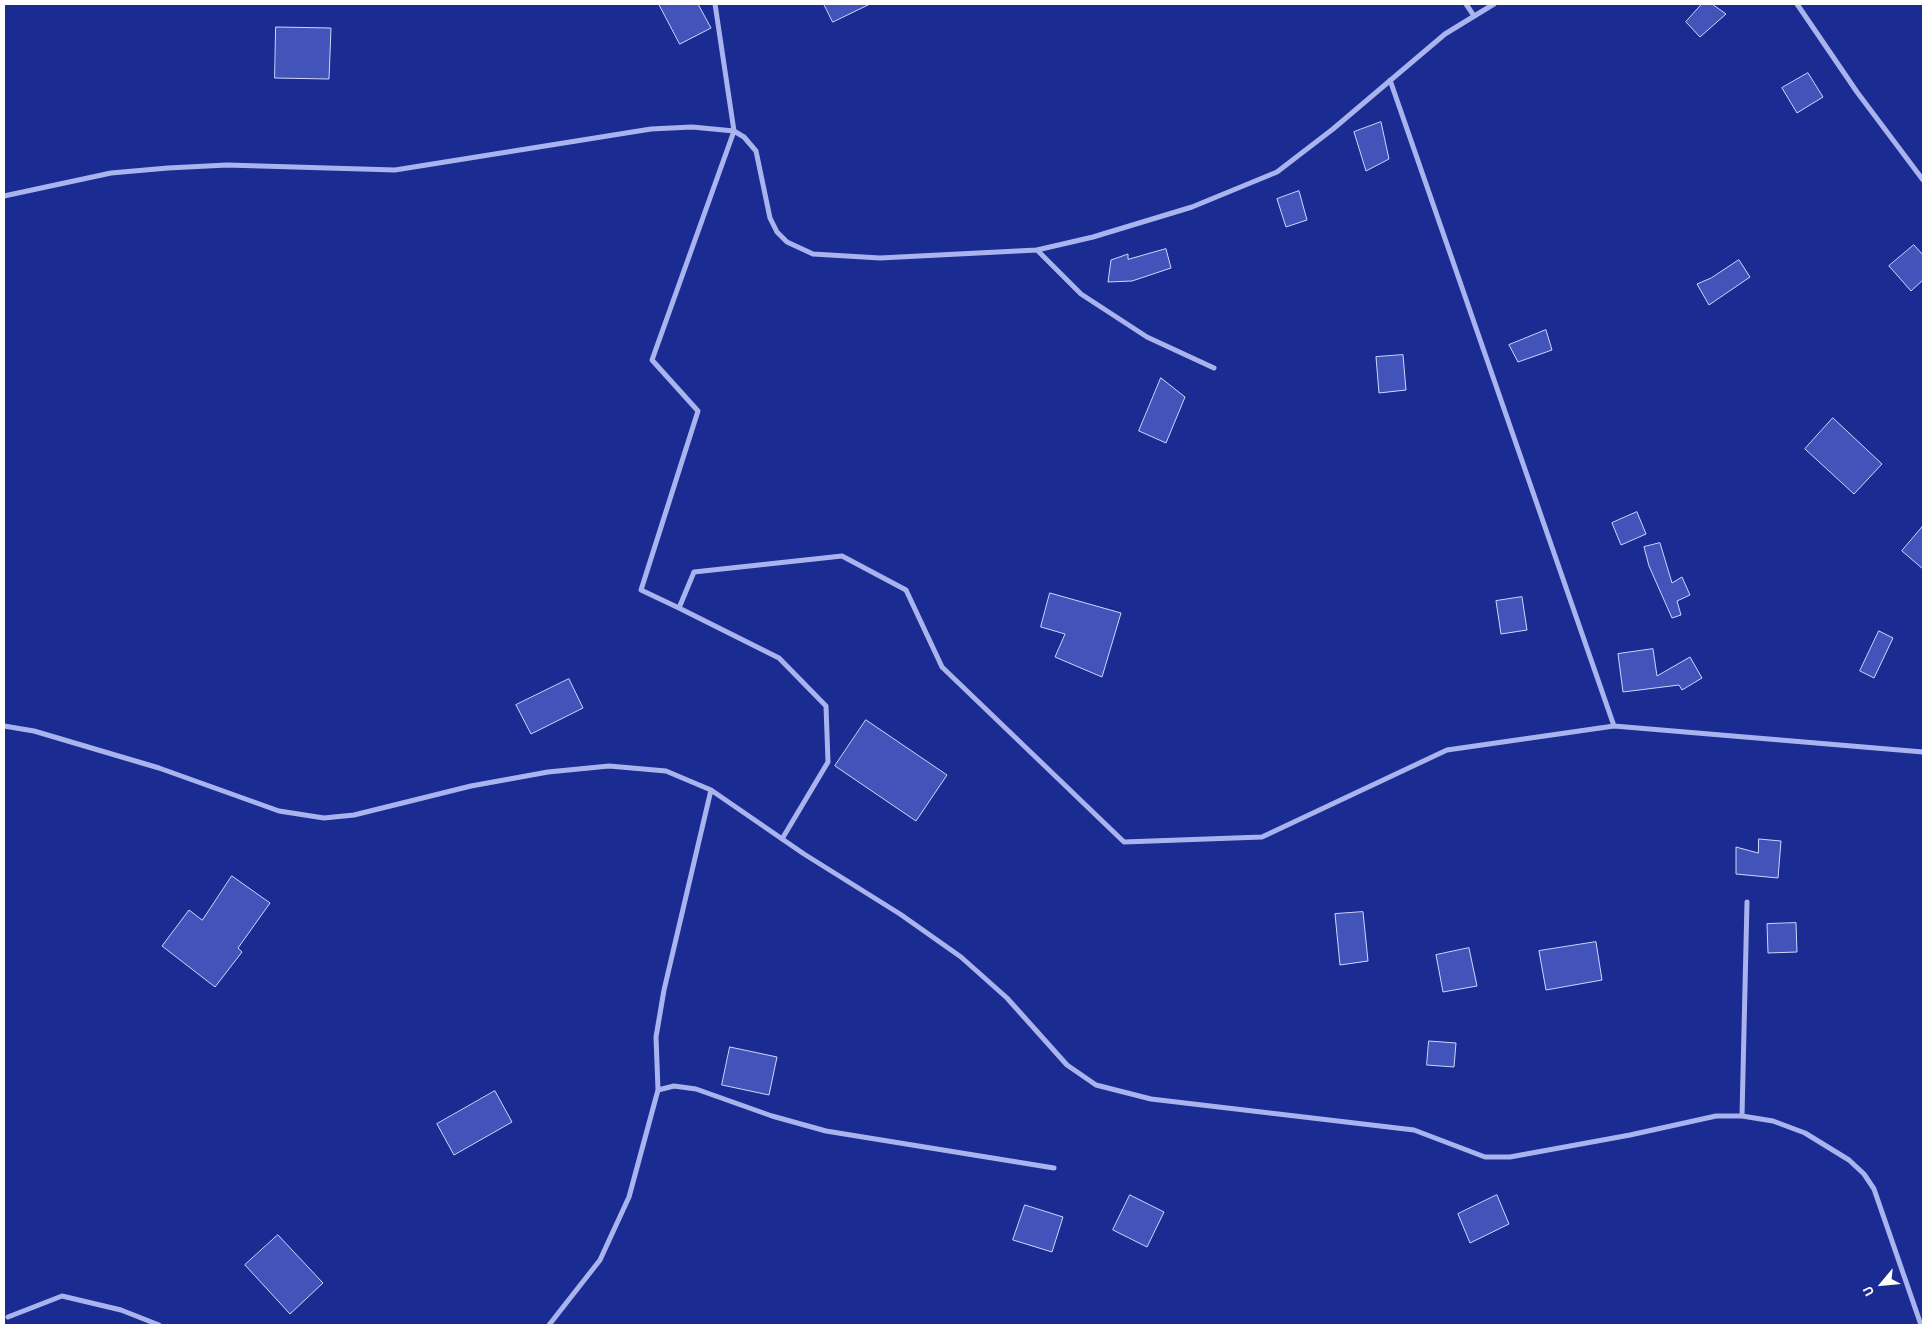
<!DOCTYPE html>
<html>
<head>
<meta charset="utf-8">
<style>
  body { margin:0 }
  #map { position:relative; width:1927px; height:1329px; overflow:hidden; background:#1a2b91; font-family:"Alegreya Sans",sans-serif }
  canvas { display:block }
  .frame { position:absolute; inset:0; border:5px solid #fff; pointer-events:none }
  .north { position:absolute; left:1857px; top:1259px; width:50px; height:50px; -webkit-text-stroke:4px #1a2b91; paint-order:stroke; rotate:242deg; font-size:14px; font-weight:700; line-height:20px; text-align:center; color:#fff }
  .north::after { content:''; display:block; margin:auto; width:18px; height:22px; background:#fff; clip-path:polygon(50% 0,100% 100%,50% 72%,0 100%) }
</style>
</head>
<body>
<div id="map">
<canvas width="1927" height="1329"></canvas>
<div class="frame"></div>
<div class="north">U</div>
</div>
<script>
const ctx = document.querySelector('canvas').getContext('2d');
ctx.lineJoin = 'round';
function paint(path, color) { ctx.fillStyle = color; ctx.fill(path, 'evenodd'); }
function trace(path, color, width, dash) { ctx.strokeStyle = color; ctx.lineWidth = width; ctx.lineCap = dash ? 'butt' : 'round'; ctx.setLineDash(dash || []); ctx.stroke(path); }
const building = new Path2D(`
  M659 4H698L711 28 680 44Z
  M824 4H870L833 22Z
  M1702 4H1712L1726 14 1700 37 1686 22Z
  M276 27 331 28 329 79 275 78Z
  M1808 73 1823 97 1797 113 1782 88Z
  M1381 122 1389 159 1366 171 1354 132Z
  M1299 191 1307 220 1286 227 1277 199Z
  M1914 245 1923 255V280L1911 291 1889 266Z
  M1166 249 1171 268 1132 281 1108 282 1111 260 1128 254V259Z
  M1739 260 1750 277 1709 305 1697 284 1711 278Z
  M1546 330 1552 350 1518 362 1509 345Z
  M1403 355 1406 390 1379 393 1376 357Z
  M1161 378 1185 397 1166 443 1139 431Z
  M1833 418 1882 464 1854 494 1805 449Z
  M1637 512 1646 534 1621 545 1612 523Z
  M1923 526V569L1902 551Z
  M1660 543 1672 583 1682 577 1690 595 1677 601 1681 615 1672 618 1649 566 1644 547Z
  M1050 593 1121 613 1102 677 1055 657 1065 634 1041 627Z
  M1522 597 1527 630 1501 634 1496 601Z
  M1879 631 1893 638 1874 678 1860 671Z
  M1653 649 1657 676 1690 657 1702 678 1682 690 1679 685 1623 692 1618 654Z
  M569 679 583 708 531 734 516 705Z
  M866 720 947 775 916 821 835 766Z
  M1759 839 1781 841 1778 878 1736 874V847L1758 853Z
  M232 876 270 903 238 948 242 952 215 987 162 946 189 910 202 920Z
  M1363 912 1368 961 1340 965 1335 914Z
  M1796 923 1797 952 1768 953 1767 924Z
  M1596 942 1602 980 1546 990 1539 951Z
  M1469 948 1477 986 1443 992 1436 955Z
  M1429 1041 1456 1043 1454 1067 1427 1065Z
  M730 1047 777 1057 769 1095 722 1085Z
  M495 1091 512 1122 454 1155 437 1124Z
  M1130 1195 1164 1212 1147 1247 1113 1230Z
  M1497 1195 1509 1224 1470 1243 1458 1214Z
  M1025 1205 1063 1217 1052 1252 1013 1240Z
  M278 1235 323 1283 290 1314 245 1265Z`);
const minor = new Path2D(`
  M1466 4 1474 16
  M1797 4 1857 92 1923 180
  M1390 80 1614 726
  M4 196 111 173 168 168 227 165 395 170 651 129 692 127 734 131 744 137 756 151 770 218 777 232 787 242 813 254 880 258 1037 250 1093 237 1192 207 1277 172 1333 129 1445 34 1494 4
  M1037 250 1081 294 1147 337 1214 368
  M679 608 641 590 698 411 652 360 734 131 715 4
  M4 726 34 731 159 768 279 811 324 818 354 815 471 786 548 772 609 766 666 771 711 790 804 854 900 914 961 957 1007 998 1067 1065 1096 1085 1151 1099 1414 1130 1485 1157H1510L1630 1135 1716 1116H1742L1773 1121 1805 1133 1849 1160 1864 1174 1874 1189 1921 1325
  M782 839 828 762 826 706 779 658 679 608 694 572 842 556 906 590 942 667 1124 842 1262 837 1447 750 1614 726 1923 752
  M658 1090 656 1037 664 990 711 790
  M1742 1116 1747 902
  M8 1317 62 1296 121 1310 159 1325
  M549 1325 600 1260 629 1197 658 1090 674 1086 696 1089 772 1116 826 1131 1054 1168`);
paint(building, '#4254b9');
trace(building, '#cfd6fb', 1);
trace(minor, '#a9b4ef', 5);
</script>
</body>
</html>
